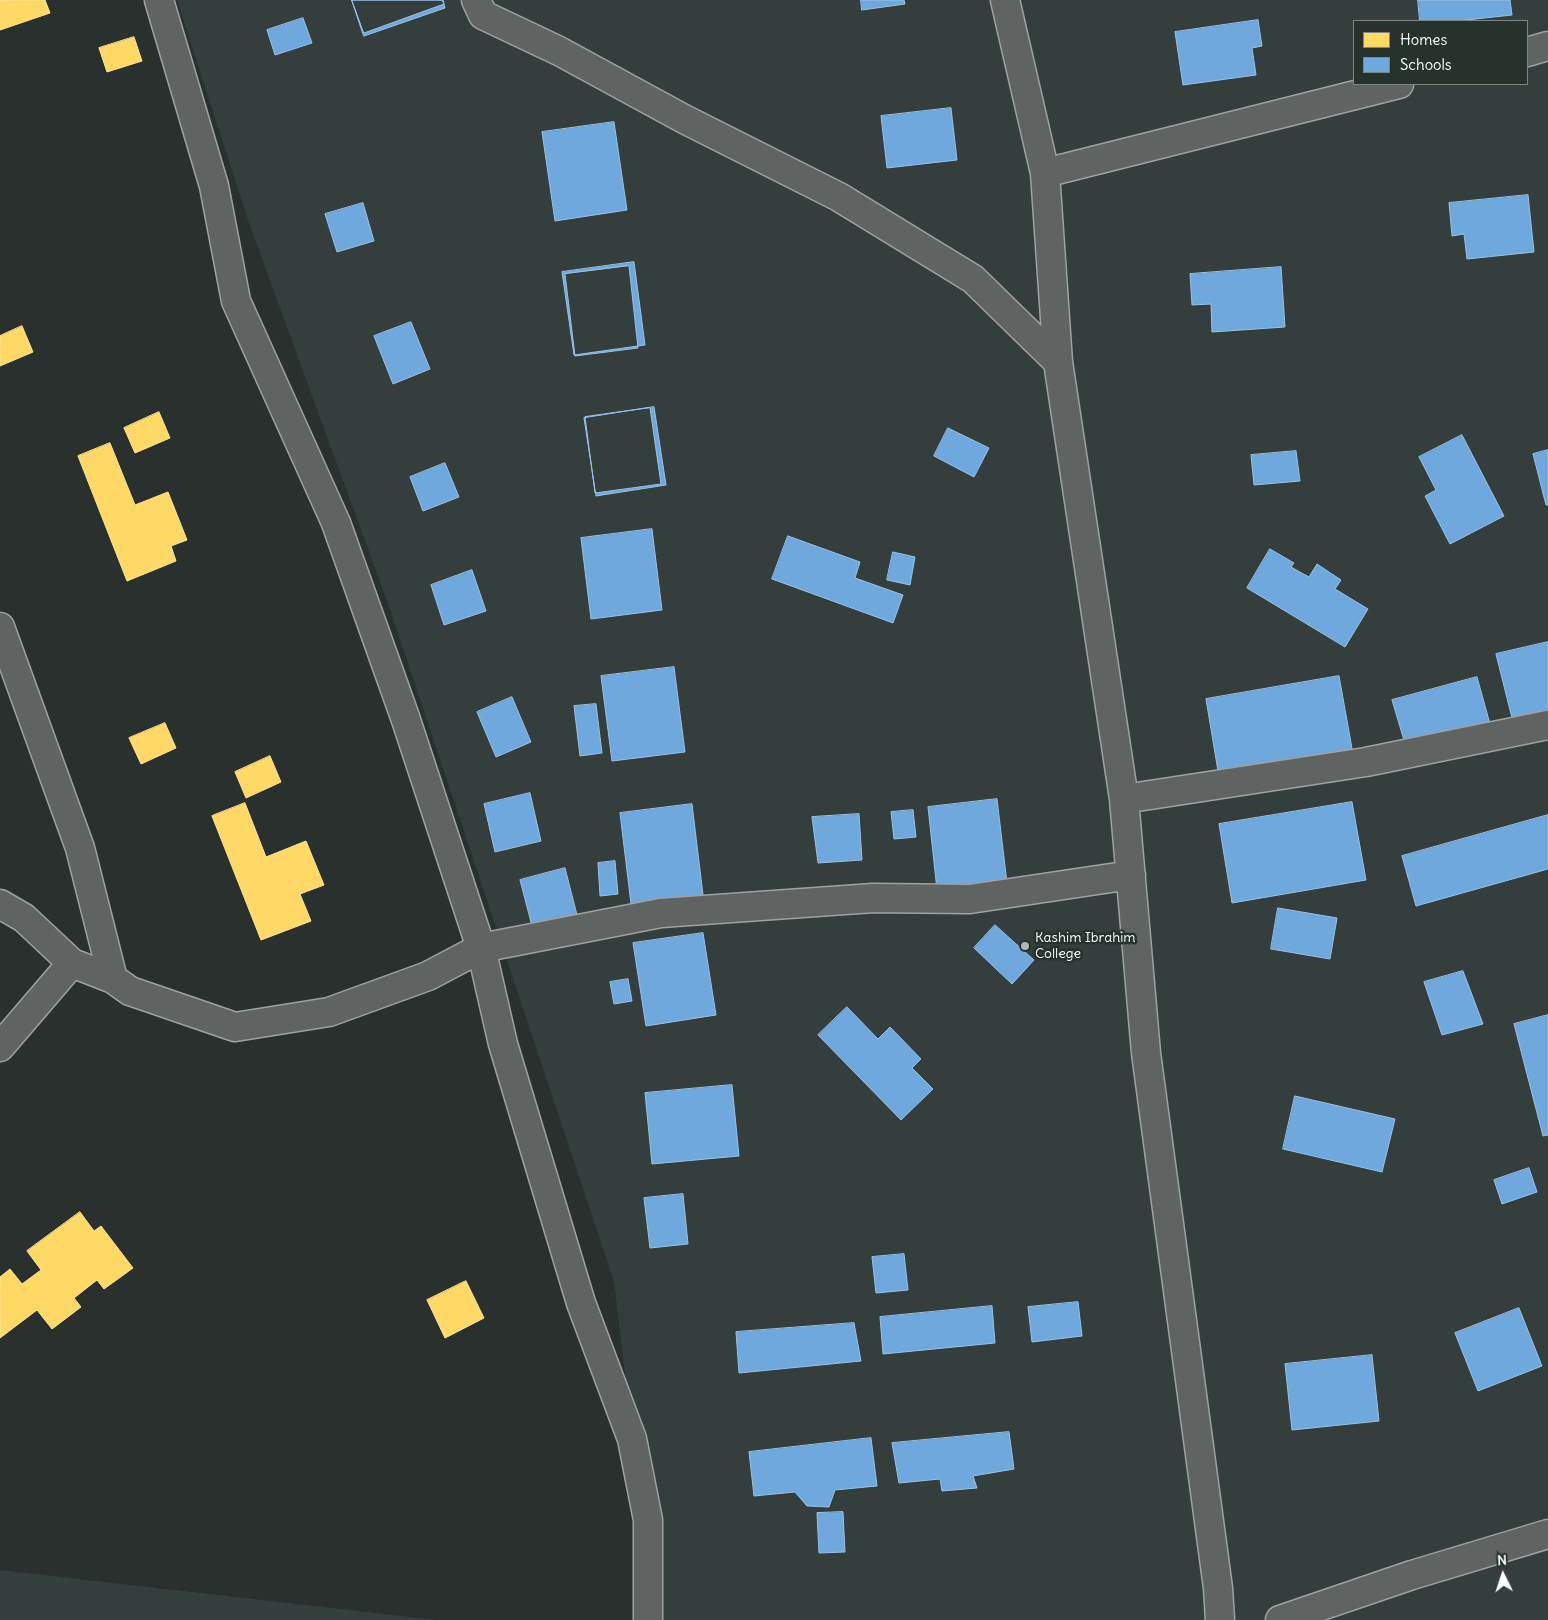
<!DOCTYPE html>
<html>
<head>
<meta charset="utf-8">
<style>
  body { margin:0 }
  #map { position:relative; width:1548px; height:1620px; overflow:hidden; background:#29302d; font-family:Delius,sans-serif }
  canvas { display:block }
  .legend { position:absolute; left:1353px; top:20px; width:175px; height:65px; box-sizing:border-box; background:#26332d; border:1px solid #7d8581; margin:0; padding:6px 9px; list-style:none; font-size:15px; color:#fff }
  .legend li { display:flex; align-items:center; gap:10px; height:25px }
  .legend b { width:25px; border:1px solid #7d8581 }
  .north { position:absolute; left:1478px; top:1550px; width:50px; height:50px; -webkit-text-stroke:4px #26332d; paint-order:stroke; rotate:356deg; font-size:14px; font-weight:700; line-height:20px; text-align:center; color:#fff }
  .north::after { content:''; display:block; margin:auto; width:18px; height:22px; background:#fff; clip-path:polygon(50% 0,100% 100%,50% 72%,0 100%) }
</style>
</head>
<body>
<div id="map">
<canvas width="1548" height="1620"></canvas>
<ul class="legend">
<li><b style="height:14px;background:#ffd966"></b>Homes</li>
<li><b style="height:14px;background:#6fa8dc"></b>Schools</li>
</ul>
<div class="north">N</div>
</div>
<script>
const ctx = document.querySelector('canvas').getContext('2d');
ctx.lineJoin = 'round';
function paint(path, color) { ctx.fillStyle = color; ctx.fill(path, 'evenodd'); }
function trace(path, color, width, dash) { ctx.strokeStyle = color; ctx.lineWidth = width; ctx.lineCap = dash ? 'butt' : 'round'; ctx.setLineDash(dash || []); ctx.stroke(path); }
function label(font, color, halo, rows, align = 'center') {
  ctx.font = font + ' Delius,sans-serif'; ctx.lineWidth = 5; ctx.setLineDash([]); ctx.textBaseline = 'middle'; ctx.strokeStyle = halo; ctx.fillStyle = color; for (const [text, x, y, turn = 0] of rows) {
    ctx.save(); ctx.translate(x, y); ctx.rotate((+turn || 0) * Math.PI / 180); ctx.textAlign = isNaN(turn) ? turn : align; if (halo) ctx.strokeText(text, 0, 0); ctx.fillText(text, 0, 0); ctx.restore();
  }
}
const built = new Path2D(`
  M177 0H1548V1620H654L614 1281 391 612 249 223ZM1354 21H1527V84H1354Z
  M0 1570 437 1620H0Z`);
const homes = new Path2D(`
  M0 0H45L50 13 0 30Z
  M134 37 142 61 107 72 99 48Z
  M22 326 33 352 0 366V336Z
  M159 412 170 438 135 453 124 428Z
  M110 443 135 505 168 492 187 540 171 546 176 561 127 581 78 456Z
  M165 723 176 748 141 764 129 738Z
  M270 756 281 782 246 798 235 772Z
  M245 803 266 857 306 841 324 885 300 894 311 921 261 940 212 816Z
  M80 1212 94 1231 101 1226 133 1268 104 1289 97 1280 74 1298 81 1307 52 1329 37 1310 0 1338V1277L10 1269 22 1284 41 1270 27 1251Z
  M466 1281 484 1318 445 1338 427 1300Z`);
const schools = new Path2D(`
  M352 0H443L445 8 364 36Z
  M352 0H442L444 4 364 33Z
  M861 0H904L905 4 862 10Z
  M1418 0H1510L1512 15 1457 21H1420Z
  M303 18 312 43 275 55 267 30Z
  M1258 20 1262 46 1252 48 1256 75 1183 85 1175 32Z
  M951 108 957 160 887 168 881 116Z
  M614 122 627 210 555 221 542 132Z
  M1528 195 1534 252 1467 259 1464 234 1452 236 1449 203Z
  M363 203 374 241 337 252 325 214Z
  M634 262 645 345 574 355 562 272Z
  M629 266 638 348 575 356 565 274Z
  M1281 267 1285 327 1212 332 1211 304 1192 305 1190 274Z
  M411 322 430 369 393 384 374 336Z
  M654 407 666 485 596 496 584 418Z
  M650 408 661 484 595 493 585 417Z
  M948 428 989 448 974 477 934 456Z
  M1462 435 1504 516 1450 544 1425 496 1436 490 1419 457Z
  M1548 450V505H1546L1533 454Z
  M1296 451 1300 481 1254 485 1251 455Z
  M445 463 459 497 423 511 410 477Z
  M652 529 662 610 591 619 581 538Z
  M788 536 860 562 855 578 903 595 893 623 772 579Z
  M1270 549 1294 563 1291 567 1309 577 1317 564 1341 580 1335 589 1368 609 1345 647 1247 588Z
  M893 552 915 557 910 585 887 580Z
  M472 570 486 611 444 625 431 585Z
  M1548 642V711L1513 722 1496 654Z
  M674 667 685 752 612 761 601 676Z
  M1339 676 1353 754 1219 777 1206 699Z
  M1477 677 1490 724 1406 747 1392 700Z
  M512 697 531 742 496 757 477 712Z
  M596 704 602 753 580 756 574 706Z
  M530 793 541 841 495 852 484 804Z
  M997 799 1007 883 937 890 928 807Z
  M1352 802 1366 880 1232 903 1219 824Z
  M692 804 703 895 631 904 620 813Z
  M913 810 916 837 894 839 891 812Z
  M859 814 862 860 818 863 812 817Z
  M1548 815V869L1416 906 1402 856Z
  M615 861 618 894 600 896 598 863Z
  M565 868 577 915 532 926 520 880Z
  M1278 908 1337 918 1330 959 1271 949Z
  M995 925 1034 960 1012 984 974 948Z
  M703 933 716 1015 646 1026 633 943Z
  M1463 971 1483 1024 1442 1035 1424 982Z
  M628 979 632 1001 614 1004 610 982Z
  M847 1007 878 1039 890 1027 921 1059 912 1068 933 1089 901 1120 818 1035Z
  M1548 1015V1135L1543 1136 1514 1024Z
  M732 1085 739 1156 652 1164 645 1093Z
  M1295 1096 1395 1119 1382 1172 1283 1149Z
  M1529 1168 1537 1192 1502 1204 1494 1180Z
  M683 1194 688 1244 650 1248 644 1198Z
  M904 1254 908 1290 876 1293 872 1257Z
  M1078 1302 1082 1336 1032 1342 1028 1307Z
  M992 1306 995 1343 883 1354 880 1317Z
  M1519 1308 1542 1366 1478 1391 1455 1333Z
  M854 1323 861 1361 739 1373 736 1332Z
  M1372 1355 1379 1421 1292 1430 1285 1364Z
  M1009 1432 1014 1469 973 1476 977 1488 942 1491 940 1479 899 1483 892 1443Z
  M871 1438 877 1486 835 1490 829 1507 807 1506 795 1492 754 1496 749 1452Z
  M843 1512 845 1552 819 1553 817 1513Z`);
const minor = new Path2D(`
  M159 0 214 186 236 301 336 523 406 720 481 948 503 1044 581 1303 632 1439 648 1520V1620
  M476 0 483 15 559 51 684 119 839 197 973 279 1058 362
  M1005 0 1045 173 1058 362 1124 799 1146 1053 1218 1588 1220 1620
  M1527 52 1548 46
  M1045 173 1399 84
  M0 627 80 848 113 979
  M1124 799 1366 762 1548 725
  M0 904 24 918 72 963 113 979 130 991 235 1027 329 1012 428 976 481 948 661 913 873 898 970 899 1131 875
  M0 1047 72 963
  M1280 1620 1412 1575 1548 1534`);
const markers = [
  [1025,946,5,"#b4b7b6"]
];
const poiNames = [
  ["Kashim Ibrahim",1035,938],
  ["College",1035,954]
];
paint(built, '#333e3d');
paint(homes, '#ffd966');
trace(homes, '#ffe494', 1);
paint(schools, '#6fa8dc');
trace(schools, '#9ac2e6', 1);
trace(minor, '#9fa2a0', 31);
trace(minor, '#5f6362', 28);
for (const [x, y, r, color] of markers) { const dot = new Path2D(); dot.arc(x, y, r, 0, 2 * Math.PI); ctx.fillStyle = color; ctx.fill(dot); trace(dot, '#26332d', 2); }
label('14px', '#fff', '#26332d', poiNames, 'left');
</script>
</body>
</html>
